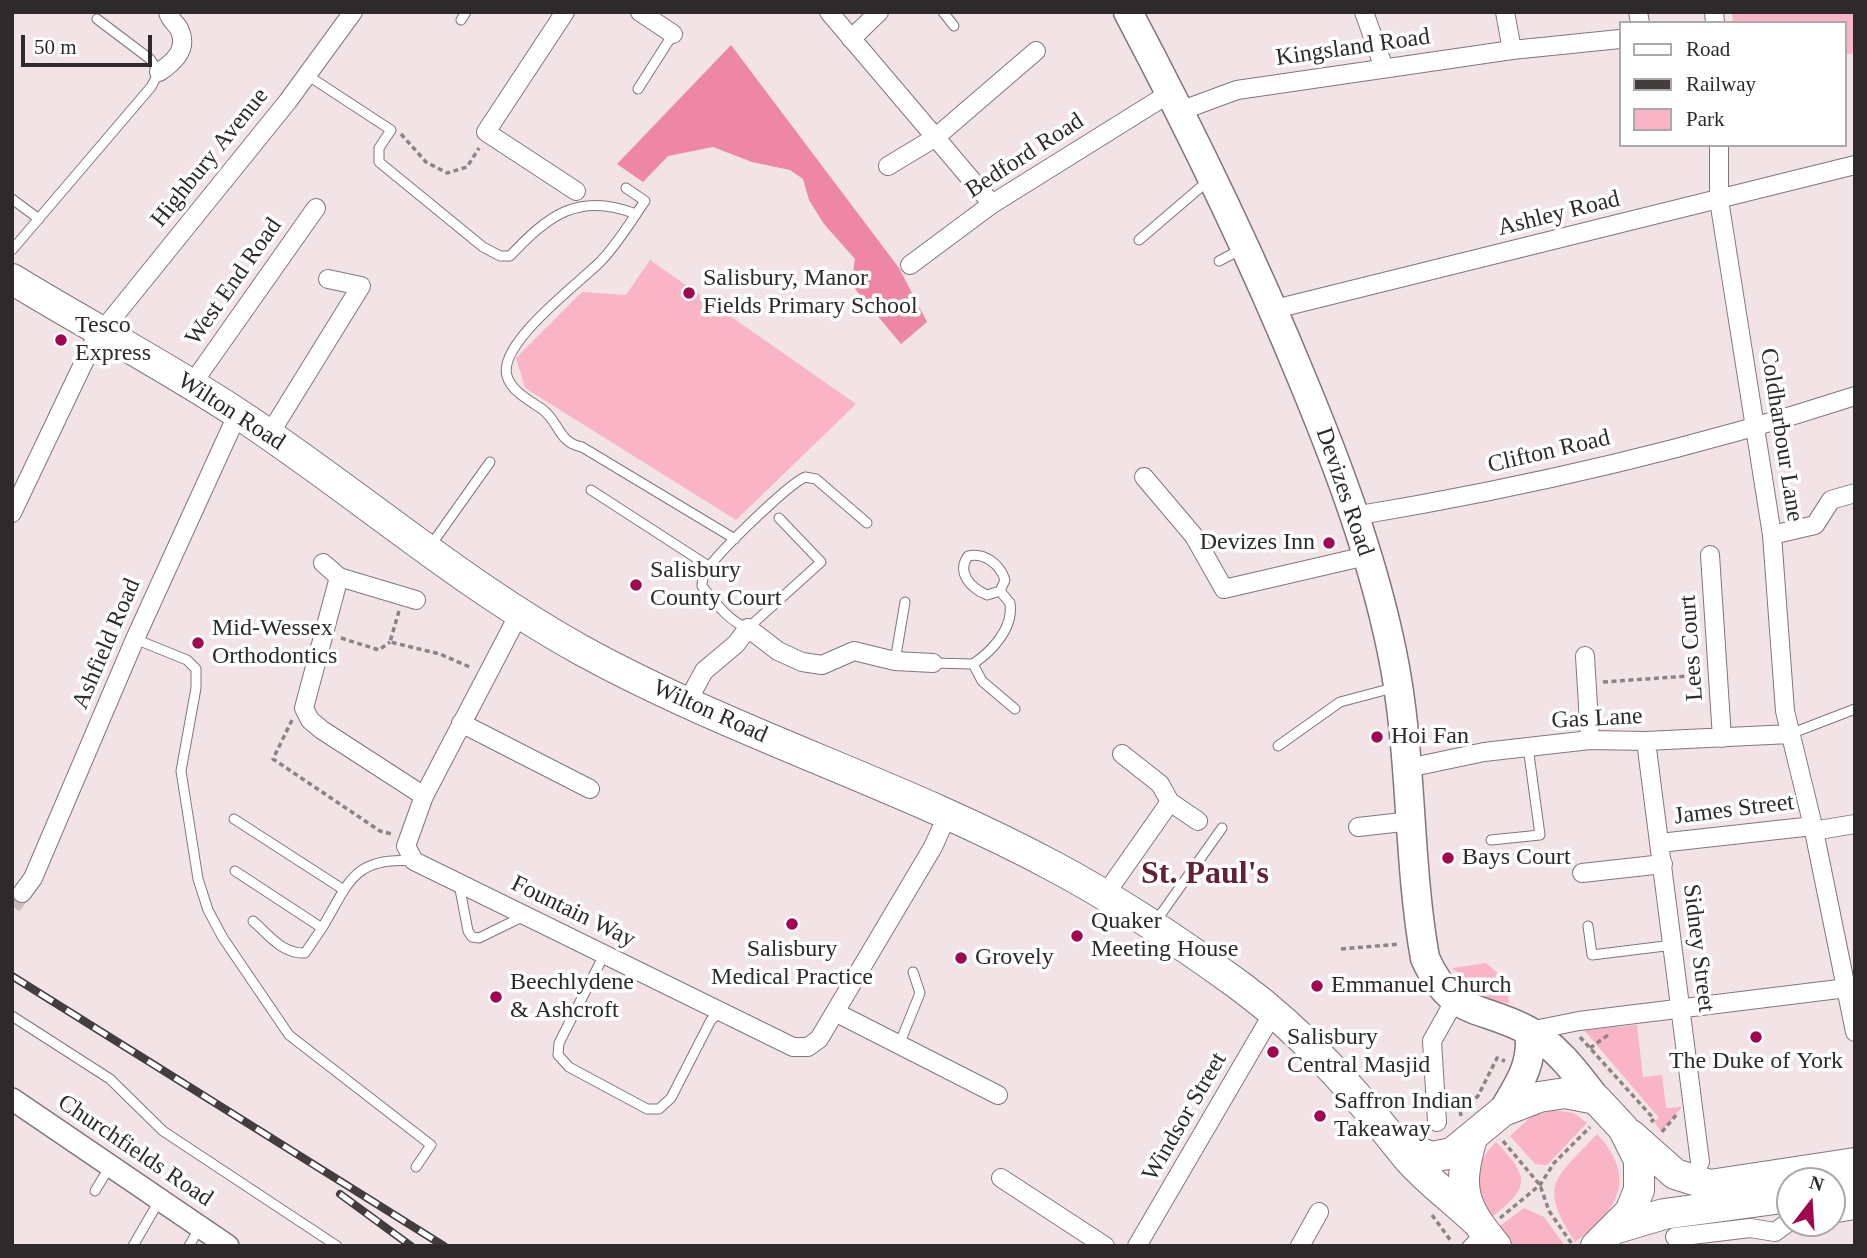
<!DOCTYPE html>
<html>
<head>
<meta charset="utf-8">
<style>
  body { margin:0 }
  #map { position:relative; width:1867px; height:1258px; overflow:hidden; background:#f2e3e6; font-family:Georgia,serif }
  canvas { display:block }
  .frame { position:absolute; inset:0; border:14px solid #2e292a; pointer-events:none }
  .legend { position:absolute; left:1619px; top:21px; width:228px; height:126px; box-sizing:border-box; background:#fff; border:2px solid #aba9aa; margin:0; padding:9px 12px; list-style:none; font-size:21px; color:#2e292a }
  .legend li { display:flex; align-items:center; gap:14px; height:35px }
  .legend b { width:35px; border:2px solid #aba9aa }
  .north { position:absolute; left:1776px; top:1167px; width:70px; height:70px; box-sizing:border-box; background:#fff; border:2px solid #aba9aa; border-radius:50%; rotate:17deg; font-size:19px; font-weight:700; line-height:28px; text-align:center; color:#2e292a }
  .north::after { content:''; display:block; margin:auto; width:24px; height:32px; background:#9f0850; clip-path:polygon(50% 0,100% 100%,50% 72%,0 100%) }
  .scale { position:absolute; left:21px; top:35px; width:131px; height:32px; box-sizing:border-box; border:4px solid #2e292a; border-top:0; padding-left:9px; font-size:21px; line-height:24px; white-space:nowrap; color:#2e292a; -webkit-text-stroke:5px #fff; paint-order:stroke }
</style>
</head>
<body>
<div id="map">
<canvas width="1867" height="1258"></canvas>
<div class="frame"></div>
<ul class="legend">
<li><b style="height:9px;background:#fff"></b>Road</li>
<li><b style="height:9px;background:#433d3e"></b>Railway</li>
<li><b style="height:19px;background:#f9b4c6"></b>Park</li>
</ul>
<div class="north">N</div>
<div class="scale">50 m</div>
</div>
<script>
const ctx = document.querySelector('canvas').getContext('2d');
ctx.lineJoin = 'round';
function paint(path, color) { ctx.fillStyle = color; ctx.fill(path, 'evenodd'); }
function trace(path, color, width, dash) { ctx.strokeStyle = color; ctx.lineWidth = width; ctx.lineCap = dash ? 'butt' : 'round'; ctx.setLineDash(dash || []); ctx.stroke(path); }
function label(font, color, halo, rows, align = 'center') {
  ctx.font = font + ' Georgia,serif'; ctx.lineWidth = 7; ctx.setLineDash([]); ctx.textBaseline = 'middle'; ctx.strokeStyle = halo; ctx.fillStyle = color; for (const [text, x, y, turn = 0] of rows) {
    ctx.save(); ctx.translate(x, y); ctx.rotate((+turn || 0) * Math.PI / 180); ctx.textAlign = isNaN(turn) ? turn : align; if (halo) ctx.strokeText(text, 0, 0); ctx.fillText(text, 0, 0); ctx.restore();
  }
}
const green = new Path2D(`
  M1732 12H1855V53L1844 55V23H1733Z
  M650 260 856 404 736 520 525 388 516 358 582 292 626 295Z
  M1486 963 1506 980 1509 1003 1490 1000 1452 968Z
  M1637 1025 1643 1077 1662 1075 1666 1108 1682 1107 1661 1132 1654 1121 1659 1118 1584 1030Z
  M1554 1110 1574 1113 1587 1123 1547 1165 1535 1164 1510 1136 1532 1116Z
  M1597 1134C1638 1178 1618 1211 1575 1242 1538 1184 1554 1180 1597 1134Z
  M1496 1142C1529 1176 1531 1187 1493 1216 1475 1191 1472 1164 1496 1142Z
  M1524 1208 1544 1217 1565 1246H1513L1500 1226Z`);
const forest = new Path2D(`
  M731 45 899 268 927 322 901 344 851 284 855 259 824 224 809 200 803 179 790 170 752 162 713 147 668 156 643 182 617 164Z`);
const minorTunnel = new Path2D(`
  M12 906 22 893`);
const path = new Path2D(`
  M401 134 426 162 447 173 467 167 479 148
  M399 611 390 642 440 654 472 668
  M341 638 379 650 390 642
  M1603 682 1703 675
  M292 720 273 759 380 831 392 834
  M1341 949 1400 944
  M1580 1037 1654 1119 1651 1122
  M1590 1048 1608 1035
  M1461 1116 1460 1110 1478 1096 1497 1058 1505 1061
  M1662 1132 1677 1114
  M1503 1141 1540 1185 1549 1211 1572 1244
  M1432 1215 1451 1241
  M1500 1218 1540 1185 1554 1163 1590 1127`);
const service = new Path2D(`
  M943 12 954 26
  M461 20 466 12
  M307 75 391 130 379 148V162L483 247 500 256H510C548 216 578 191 636 214
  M638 89 673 34
  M626 188 645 201C631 221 617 245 600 262 579 283 497 344 507 376 511 391 530 401 542 409 559 421 558 443 582 447L735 539
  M12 199 39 219
  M1139 240 1209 180
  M12 250 151 87 159 72 150 59 97 19
  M1219 261 1242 249
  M591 490 710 567
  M779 518 821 562 748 628C729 622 714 601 702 586 702 584 703 576 704 575 711 558 788 485 805 477L816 479 867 523
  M431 545 490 462
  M968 556C984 552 1000 564 1005 580L1000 591 987 595C971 588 956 573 968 556Z
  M1000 591 1010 603C1014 628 992 651 973 664L982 681 1015 709
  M135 639 187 660 196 669V688L181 771 198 879 208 910 223 938 289 1035 431 1145 416 1167
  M895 661 905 602
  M933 663 973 664
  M1790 734 1855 709
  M1278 746 1340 702 1393 688
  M234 819 344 890
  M1491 840 1540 835 1528 747
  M235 871 322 928C349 883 353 856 414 861
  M459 884 468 931 472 937 479 938 524 916
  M253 921C269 935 282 954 305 953L322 928
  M1156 921 1222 828
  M1588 926 1592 955 1673 945
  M604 955 559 1043 558 1055 569 1067 647 1109H659L671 1098 711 1020 720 1013
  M12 1016 110 1079 163 1131 337 1246
  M899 1045 920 993 913 972
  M95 1191 110 1166
  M133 1246 159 1201
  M189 1246 200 1227
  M1467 1246 1479 1233`);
const minor = new Path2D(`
  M565 12 486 132 576 191
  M640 12 673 34
  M829 12 992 204
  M1364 12 1384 68
  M1505 12 1512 50
  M1638 12 1640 23
  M1714 12 1715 23
  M851 39 879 12
  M159 72C173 63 188 50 180 31 177 23 170 21 168 12
  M1180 111 1237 90 1512 50 1620 39
  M1719 145V200L1772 535 1785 711 1813 826 1855 1032
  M888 166 936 137 1036 51
  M910 265 992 204 1170 93
  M1275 309 1855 165
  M192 384 316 208
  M269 435 361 286 328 279
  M1144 477 1194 536 1224 589 1366 556
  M12 513 94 341 288 101 353 12
  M1354 516C1523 488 1692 449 1855 396
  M1772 535 1815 525 1831 500 1855 493
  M1710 555 1722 738
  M323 563 339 577 304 708 310 720 322 730 424 796
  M339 577 416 600
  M519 614 424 796 406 846 414 861 793 1047H808L819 1039 933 847 947 816
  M1585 656 1590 740
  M686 704 704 671 736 644 748 628 778 651 802 662 822 665 854 651 895 661 933 663
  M461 723 590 789
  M1646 741 1700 1162
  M1408 768 1484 752 1590 740 1646 741 1790 734
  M1170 802 1198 821
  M1358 827 1412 821
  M1813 831 1855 824
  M1660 843 1813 826
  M1582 873 1663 864
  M22 893 33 878 135 639 238 413
  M1104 896 1170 802 1160 784 1122 754
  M835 1012 998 1095
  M1529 1031 1579 1021 1855 987
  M1437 1122 1432 1041 1455 1000
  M1001 1178 1105 1246
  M1832 1214 1855 1210
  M1675 1237 1750 1228 1775 1232 1790 1221
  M1137 1246 1273 1013
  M1300 1246 1319 1212`);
const tertiary = new Path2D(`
  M12 1099 228 1246`);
const primary = new Path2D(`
  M1128 12C1192 133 1251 254 1303 381 1339 468 1373 559 1392 652 1413 753 1407 857 1425 958 1451 1017 1480 1005 1527 1030 1556 1045 1577 1074 1596 1099
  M1503 1111C1519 1084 1534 1063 1529 1031`);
const trunk = new Path2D(`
  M12 279C87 325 166 366 240 415 355 491 460 583 581 650 734 734 901 784 1055 867 1119 901 1181 943 1240 986 1304 1033 1357 1094 1406 1156 1425 1179 1455 1201 1477 1222
  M1631 1135 1675 1174 1710 1185 1855 1163
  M1472 1138C1457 1189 1462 1205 1496 1246
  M1399 1145 1432 1157 1452 1153 1503 1111 1539 1097 1565 1093 1596 1099 1623 1128 1639 1160V1190L1630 1212 1596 1246
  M1832 1190 1855 1187
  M1617 1228 1664 1214 1790 1197`);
const rail = new Path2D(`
  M12 976 444 1246
  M340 1194 411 1246`);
const markers = [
  [689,293,7,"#9f0850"],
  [61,340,7,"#9f0850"],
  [1329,543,7,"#9f0850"],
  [636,585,7,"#9f0850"],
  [198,643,7,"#9f0850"],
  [1377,737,7,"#9f0850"],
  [1448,858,7,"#9f0850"],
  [792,924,7,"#9f0850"],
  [1077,936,7,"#9f0850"],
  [961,958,7,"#9f0850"],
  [1317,986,7,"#9f0850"],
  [496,997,7,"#9f0850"],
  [1756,1037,7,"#9f0850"],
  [1273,1052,7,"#9f0850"],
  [1320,1116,7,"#9f0850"]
];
const streetNames = [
  ["Kingsland Road",1353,48,-8],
  ["Bedford Road",1025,156,-33],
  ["Highbury Avenue",210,158,-51],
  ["Ashley Road",1559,214,-14],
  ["West End Road",234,282,-55],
  ["Wilton Road",231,412,33],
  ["Coldharbour Lane",1781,435,81],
  ["Clifton Road",1549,452,-13],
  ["Devizes Road",1344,492,71],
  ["Ashfield Road",107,644,-67],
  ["Lees Court",1692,648,-94],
  ["Wilton Road",710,712,24],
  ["Gas Lane",1597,719,-3],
  ["James Street",1734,810,-7],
  ["Fountain Way",573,912,26],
  ["Sidney Street",1698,948,83],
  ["Windsor Street",1185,1117,-60],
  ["Churchfields Road",135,1151,34]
];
const poiNames = [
  ["Salisbury, Manor",703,279],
  ["Fields Primary School",703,307],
  ["Tesco",75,326],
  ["Express",75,354],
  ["Devizes Inn",1315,543,"right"],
  ["Salisbury",650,571],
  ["County Court",650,599],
  ["Mid-Wessex",212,629],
  ["Orthodontics",212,657],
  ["Hoi Fan",1391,737],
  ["Bays Court",1462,858],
  ["Quaker",1091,922],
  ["Meeting House",1091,950],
  ["Salisbury",792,950,"center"],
  ["Medical Practice",792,978,"center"],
  ["Grovely",975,958],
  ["Beechlydene",510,983],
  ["& Ashcroft",510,1011],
  ["Emmanuel Church",1331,986],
  ["Salisbury",1287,1038],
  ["Central Masjid",1287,1066],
  ["The Duke of York",1756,1062,"center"],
  ["Saffron Indian",1334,1102],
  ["Takeaway",1334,1130]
];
const districtNames = [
  ["St. Paul's",1205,875]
];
paint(green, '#f9b4c6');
paint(forest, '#ed87a5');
trace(minorTunnel, '#cbbec0', 18, [18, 9]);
trace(service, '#827679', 11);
trace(minor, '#827679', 20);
trace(tertiary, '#827679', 24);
trace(primary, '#827679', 31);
trace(trunk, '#827679', 32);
trace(path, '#8d8385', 3.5, [5, 3.5]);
trace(service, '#fff', 9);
trace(minor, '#fff', 18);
trace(tertiary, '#fff', 21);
trace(primary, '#fff', 28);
trace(trunk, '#fff', 30);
trace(rail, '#433d3e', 8);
trace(rail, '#fff', 5, [16]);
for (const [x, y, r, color] of markers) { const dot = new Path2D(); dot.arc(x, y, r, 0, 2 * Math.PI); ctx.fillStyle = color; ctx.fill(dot); trace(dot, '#fff', 2.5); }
label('24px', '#2e292a', '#fff', streetNames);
label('24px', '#2e292a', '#fff', poiNames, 'left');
label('bold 32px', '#642038', '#fff', districtNames);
</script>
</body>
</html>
